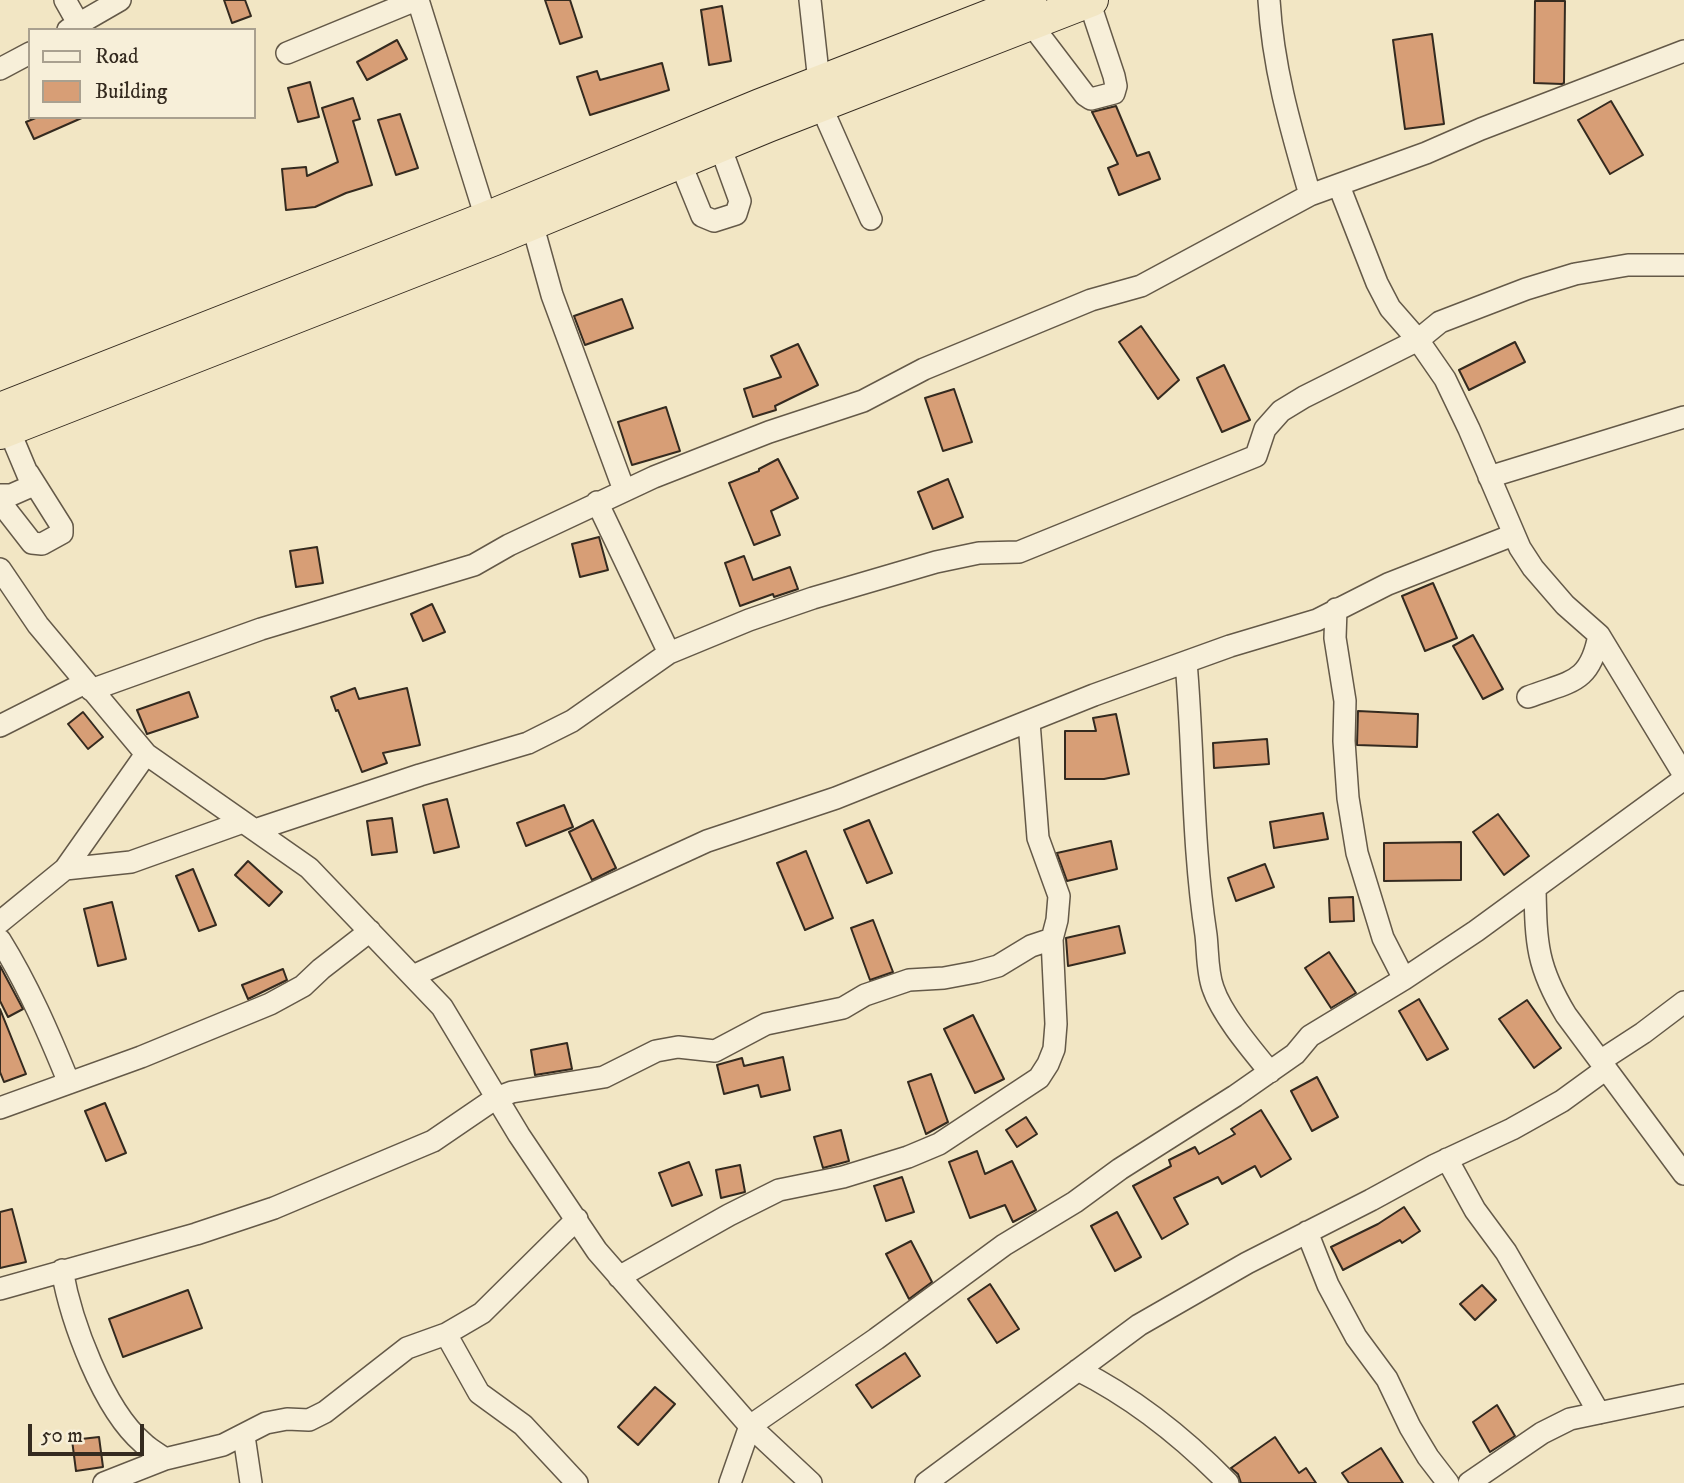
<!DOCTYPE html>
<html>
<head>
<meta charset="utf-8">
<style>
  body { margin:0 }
  #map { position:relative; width:1684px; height:1483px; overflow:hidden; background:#f2e6c4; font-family:"IM FELL DW Pica",serif }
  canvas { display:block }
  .legend { position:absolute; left:28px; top:28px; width:228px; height:91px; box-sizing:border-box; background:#f7efd9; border:2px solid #a9a08f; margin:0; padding:9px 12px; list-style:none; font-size:21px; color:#342a1f }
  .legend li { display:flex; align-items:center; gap:14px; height:35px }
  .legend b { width:35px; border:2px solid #a9a08f }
  .scale { position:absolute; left:28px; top:1424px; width:116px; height:32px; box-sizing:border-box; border:4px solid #342a1f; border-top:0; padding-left:9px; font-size:21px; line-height:24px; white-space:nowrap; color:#342a1f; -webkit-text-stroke:5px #f7efd9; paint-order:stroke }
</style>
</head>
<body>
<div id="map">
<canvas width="1684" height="1483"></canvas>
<ul class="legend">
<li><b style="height:9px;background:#f7efd9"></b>Road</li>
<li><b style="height:19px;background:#d79e76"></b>Building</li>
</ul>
<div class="scale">50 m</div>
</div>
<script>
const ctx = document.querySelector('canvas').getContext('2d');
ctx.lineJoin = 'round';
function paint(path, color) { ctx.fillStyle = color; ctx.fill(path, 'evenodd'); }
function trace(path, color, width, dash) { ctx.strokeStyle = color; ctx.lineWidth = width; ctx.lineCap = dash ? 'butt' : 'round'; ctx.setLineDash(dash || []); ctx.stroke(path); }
const building = new Path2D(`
  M224 0H245L251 16 232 23Z
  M545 0H570L582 37 560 44Z
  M1535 1H1565L1564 83 1562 84 1534 83Z
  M722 6 731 61 709 65 701 10Z
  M1432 34 1444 124 1405 129 1393 40Z
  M397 40 407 59 367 80 357 62Z
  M662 63 669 90 590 115 577 77 597 71 600 80Z
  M310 82 319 117 298 122 288 88Z
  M353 98 360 119 353 121 372 185 346 193 315 207 286 210 282 169 306 167 307 176 338 162 322 108Z
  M1611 101 1643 155 1610 174 1578 120Z
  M1116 106 1137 156 1149 152 1160 179 1119 195 1108 168 1118 164 1092 112Z
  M400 114 418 168 396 175 378 120Z
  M38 117H84L34 139 26 122Z
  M622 299 633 328 585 345 574 316Z
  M1141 326 1179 380 1158 399 1119 342Z
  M1515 342 1525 362 1469 390 1459 370Z
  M798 344 818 385 775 406 776 410 753 417 744 389 781 377 771 356Z
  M1224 365 1250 420 1222 432 1197 378Z
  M954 389 972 442 943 451 925 398Z
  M666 407 680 451 632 465 618 422Z
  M778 459 798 498 771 511 780 535 754 545 729 483 759 471V469Z
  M948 479 963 517 933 529 918 492Z
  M599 537 608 570 580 577 572 544Z
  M317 547 323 583 296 587 290 551Z
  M744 556 753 580 790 567 798 589 774 597 773 594 740 606 725 563Z
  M1433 583 1457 638 1425 651 1402 596Z
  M432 604 445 632 423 641 411 614Z
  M1473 635 1503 689 1483 699 1453 646Z
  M355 688 359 699 407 688 420 745 383 753 387 763 362 772 338 710 336 711 331 697Z
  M189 692 198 717 147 734 137 710Z
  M1358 711 1418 714 1417 747 1357 745Z
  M83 712 103 737 88 749 68 724Z
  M1116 714 1129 774 1104 779H1065V731H1096L1093 718Z
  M1267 739 1269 764 1214 768 1213 743Z
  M447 799 459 847 434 853 423 805Z
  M564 805 573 827 526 846 517 823Z
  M1323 813 1328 839 1274 848 1270 822Z
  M1498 814 1529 856 1504 875 1473 832Z
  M392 818 397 852 372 855 367 821Z
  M593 820 616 868 592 880 569 832Z
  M869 820 892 873 867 883 844 830Z
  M1111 841 1117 869 1067 881 1057 853Z
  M1461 842V880L1384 881V843Z
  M806 851 833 918 805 930 777 863Z
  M248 861 282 892 269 906 235 875Z
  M1265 864 1274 887 1236 901 1228 878Z
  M193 869 216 925 199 931 176 876Z
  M1353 897 1354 921 1330 922 1329 898Z
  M112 902 126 959 98 966 84 909Z
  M873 920 893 972 870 980 851 928Z
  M1119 926 1125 953 1068 966 1066 938Z
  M1329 952 1356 993 1331 1008 1305 968Z
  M0 966 23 1009 8 1017 0 1001Z
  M283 969 287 980 248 999 242 985Z
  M1419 999 1448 1049 1427 1060 1399 1011Z
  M1527 1000 1561 1048 1534 1068 1499 1019Z
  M0 1009 26 1074 4 1082 0 1072Z
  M973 1015 1004 1079 975 1093 944 1029Z
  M567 1043 572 1069 535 1075 531 1050Z
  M783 1057 790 1090 761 1097 758 1085 724 1094 717 1065 742 1058 744 1066Z
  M931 1074 948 1122 926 1134 908 1082Z
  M1317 1077 1338 1117 1312 1131 1291 1091Z
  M105 1103 126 1153 106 1161 85 1111Z
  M1261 1110 1291 1159 1261 1177 1255 1166 1222 1184 1218 1177 1174 1198 1188 1224 1162 1239 1133 1186 1171 1166 1169 1160 1195 1147 1199 1154 1235 1134 1231 1129Z
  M1026 1117 1037 1134 1017 1147 1006 1130Z
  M841 1130 849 1161 823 1168 814 1137Z
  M977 1151 985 1174 1012 1161 1036 1210 1013 1222 1005 1205 970 1218 949 1162Z
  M689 1162 702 1195 672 1206 659 1173Z
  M740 1165 745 1192 721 1198 716 1170Z
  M902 1177 914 1212 886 1221 874 1186Z
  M1404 1207 1420 1231 1402 1243 1400 1240 1343 1270 1331 1247 1378 1224Z
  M12 1209 26 1262 0 1268V1212Z
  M1117 1212 1141 1257 1115 1271 1091 1226Z
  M911 1241 932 1282 909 1299 886 1254Z
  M990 1284 1019 1329 997 1343 968 1299Z
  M1482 1285 1496 1300 1475 1320 1460 1304Z
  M188 1290 202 1328 123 1357 109 1319Z
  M905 1353 920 1376 872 1408 856 1385Z
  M655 1387 675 1404 638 1445 618 1427Z
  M1497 1405 1515 1436 1490 1452 1473 1422Z
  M99 1437 103 1467 76 1471 72 1440Z
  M1275 1437 1299 1473 1306 1468 1316 1483H1241L1238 1474 1231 1468Z
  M1381 1448 1403 1483H1349L1342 1473Z`);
const minor = new Path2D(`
  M65 0 78 23
  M418 0 486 218
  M810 0 819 82
  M1269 0C1273 69 1291 129 1310 195
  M1031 24 1085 95 1091 99 1114 93 1116 86 1114 76 1089 1
  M68 30 120 0
  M287 53 416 0
  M0 69 30 53
  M821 106 871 219
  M680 162 702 216 714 221 736 214 740 201 720 146
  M1339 186 1377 283 1390 308 1418 340 1445 379 1469 429 1520 548 1533 568 1565 605 1599 635 1684 775
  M532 223 552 295 624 490
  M1489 477 1684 417
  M0 495H11L27 488 30 480 9 430
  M0 502 32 543 42 544 62 533V527L28 473
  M597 502 669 653
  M0 569 38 625 146 754 309 868 442 1007 519 1135 597 1251 750 1426 811 1483
  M1336 609 1335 638 1345 701 1344 741 1348 798 1357 853 1383 938 1404 979
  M1186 662C1194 753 1192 844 1206 935 1208 952 1207 972 1213 988 1222 1015 1252 1050 1270 1072
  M91 690 261 629 474 565 509 545 654 477 769 432 863 401 924 369 1091 300 1141 286 1310 195 1426 153 1481 129 1684 51
  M1528 697C1570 681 1590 684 1599 635
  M0 726 85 683
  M255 830 420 775 528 743 572 721 669 653 749 620 813 598 936 562 979 553 1019 552 1256 456 1265 429 1281 411 1304 397 1418 340 1440 322 1526 289 1575 274 1628 265H1684
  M65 869 131 862 243 822
  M1535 889C1536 944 1537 967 1566 1015L1684 1174
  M0 922 65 869 146 754
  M0 940C28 985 49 1034 69 1083
  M413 976 707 841 836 798 1094 695 1230 646 1317 620 1388 584 1513 535
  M1600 1061 1643 1033 1684 1002
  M0 1108 141 1057 270 1004 303 986 321 969 370 931
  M1447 1159 1475 1210 1506 1252 1599 1413
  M1307 1232 1328 1285 1356 1337 1387 1379 1410 1427 1428 1457 1448 1483
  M62 1270C71 1321 103 1409 143 1443 149 1449 158 1454 165 1459
  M619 1277 729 1215 779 1190 843 1177 908 1157 939 1144 1039 1078 1048 1064 1054 1049 1056 1024 1052 939 1057 920 1059 896 1038 838 1029 722
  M0 1289 196 1234 274 1208 433 1141 496 1098 512 1092 604 1077 656 1051 678 1047 715 1051 766 1024 843 1008 865 995 909 980 944 978 976 972 998 966 1031 946 1052 939
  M446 1334 479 1393 523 1425 577 1483
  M1078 1370C1134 1398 1184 1438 1228 1483
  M244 1436 251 1483
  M104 1483 165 1459 223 1445 266 1423 287 1419 309 1420 325 1412 407 1348 446 1334 482 1313 577 1219
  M730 1483 750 1426 876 1339 1004 1245 1075 1202 1120 1169 1235 1096 1295 1054 1310 1036 1404 979 1476 931 1684 779
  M926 1483 1139 1325 1247 1263 1371 1200 1435 1165 1512 1129 1562 1101 1606 1069
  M1469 1483 1542 1433 1570 1419 1684 1395`);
const highway = new Path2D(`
  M0 409 486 218 760 105 1030 0
  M0 433 495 239 768 126 1092 0`);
paint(building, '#d79e76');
trace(building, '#342a1f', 2);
trace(minor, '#645948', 24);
trace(highway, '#342a1f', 34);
trace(minor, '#f7efd9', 21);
trace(highway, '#f2e6c4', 32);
</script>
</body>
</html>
